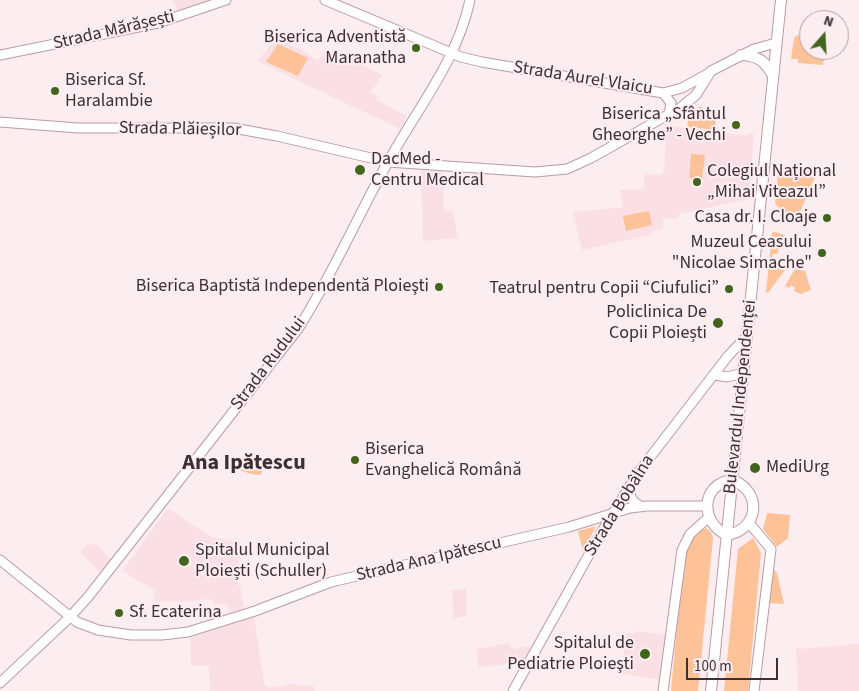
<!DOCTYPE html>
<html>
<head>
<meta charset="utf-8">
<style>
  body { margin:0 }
  #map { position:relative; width:859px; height:691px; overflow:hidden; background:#fcedf0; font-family:"Source Sans 3",sans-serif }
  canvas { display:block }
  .north { position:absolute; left:799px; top:10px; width:50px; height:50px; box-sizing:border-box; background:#fcedf0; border:1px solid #b0a1a4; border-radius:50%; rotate:19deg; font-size:14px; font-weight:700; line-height:20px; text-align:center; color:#3d2f32 }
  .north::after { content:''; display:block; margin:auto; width:18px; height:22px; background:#42651e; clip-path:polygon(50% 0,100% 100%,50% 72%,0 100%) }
  .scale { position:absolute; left:686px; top:658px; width:92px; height:22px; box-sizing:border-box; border:2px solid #3d2f32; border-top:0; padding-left:6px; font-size:15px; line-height:18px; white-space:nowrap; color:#3d2f32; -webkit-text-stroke:4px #fcedf0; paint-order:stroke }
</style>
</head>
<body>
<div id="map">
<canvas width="859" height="691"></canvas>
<div class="north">N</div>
<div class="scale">100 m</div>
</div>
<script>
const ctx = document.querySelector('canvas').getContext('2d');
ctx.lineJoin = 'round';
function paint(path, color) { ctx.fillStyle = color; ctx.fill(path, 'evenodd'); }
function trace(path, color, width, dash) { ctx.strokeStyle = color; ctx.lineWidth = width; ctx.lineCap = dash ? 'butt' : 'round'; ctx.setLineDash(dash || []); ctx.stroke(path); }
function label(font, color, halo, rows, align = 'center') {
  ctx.font = font + ' "Source Sans 3",sans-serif'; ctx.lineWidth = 4; ctx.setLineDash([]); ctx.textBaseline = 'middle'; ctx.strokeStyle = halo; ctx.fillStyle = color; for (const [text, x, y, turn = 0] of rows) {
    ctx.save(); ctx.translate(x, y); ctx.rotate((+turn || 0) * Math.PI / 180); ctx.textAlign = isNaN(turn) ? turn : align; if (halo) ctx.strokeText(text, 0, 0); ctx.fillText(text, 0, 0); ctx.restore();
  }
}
const built = new Path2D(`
  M172 0H213L186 10H177Z
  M276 39 302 50 318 61 325 49 351 59 382 75 371 92 377 96 376 100 407 116 400 129 257 61Z
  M673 126 747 136 748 133 754 134 748 199 679 214 678 219H663V229L653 231 650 235 582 250 573 212 623 207 620 190 637 189 643 190 645 174 661 175 667 167 664 165 665 159 666 127Z
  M421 171 443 172 444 211H453L458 238 423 241Z
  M168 508 209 536 242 544 243 552 239 559 237 584 240 585 244 608 229 613 228 605 214 604 212 599 176 602 153 601 155 591 122 571Z
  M94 543 111 559 100 572 80 552 89 544 91 545Z
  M466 588 467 616 453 618 452 591Z
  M254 616 264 682 267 687 286 686V684L314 686 315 691H335H210L209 666H191L190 638Z
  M635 631 668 635 663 680 621 674 626 633 634 634Z
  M509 643 510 647 516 649 527 646 532 649 525 661 479 668 476 649Z
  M859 644V691H798L796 649Z`);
const green = new Path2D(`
  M798 35 809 44V50H817L824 56 823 65 798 63V59H791L794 38Z
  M278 44 308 58 298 76 266 62Z
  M701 106 703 110 716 112 715 130 687 127 689 113Z
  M691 154 705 155 702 180 689 178Z
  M778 172 815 177 797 219 795 221 775 204Z
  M649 211 652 225 626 231 623 216Z
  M775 232 785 235 782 242H780L778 246 780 247 777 254H773L770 263 785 270 768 293 766 292 772 235 773 232Z
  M795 269 805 271 811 290 801 294 794 291 795 288 791 285 789 288 785 286Z
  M259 454 262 472 260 475 251 474 226 465V460Z
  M767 513 790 515 788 538 777 547 763 529Z
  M596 526 583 552 578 531Z
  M706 528 711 532 713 538 698 691H671L682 568 687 545 699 532Z
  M753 538 761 553 748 691H724L738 549Z
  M775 570 777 573 784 604 769 603 772 572Z`);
const tertiary = new Path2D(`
  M325 0 461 57 482 62 663 93 682 88 711 72
  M663 93 671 103 669 115
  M388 162 535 172 567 169 591 158 680 108 696 95 711 71 754 49 776 43
  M749 523 771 549 754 691
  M0 560 77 622 98 630 131 635H162L188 632 255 611 331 582 569 527 630 508 647 506H707
  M663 691 682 550 690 534 708 518`);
const secondary = new Path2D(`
  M0 55 158 23 226 0
  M0 122 78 128H233L277 136 388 162
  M715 375 727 377 744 373
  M630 487C629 497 632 502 641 506
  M0 683 70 617 88 597 298 329C332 276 357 217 388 162 417 109 457 61 470 0
  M513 691 601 533 638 473 728 356 747 336`);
const primary = new Path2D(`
  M741 55C759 56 765 61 773 76
  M732 480C763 491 759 530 727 535 700 523 700 484 732 480Z
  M711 691 781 0`);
const markers = [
  [416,48,5,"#42651e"],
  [55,91,5,"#42651e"],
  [736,125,5,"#42651e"],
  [360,170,6,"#42651e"],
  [697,182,5,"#42651e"],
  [827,218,5,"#42651e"],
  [822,253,5,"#42651e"],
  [439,287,5,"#42651e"],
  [729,289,5,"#42651e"],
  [718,323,6,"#42651e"],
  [355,460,5,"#42651e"],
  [755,468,6,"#42651e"],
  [184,561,6,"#42651e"],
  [119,613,5,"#42651e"],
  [645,654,6,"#42651e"]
];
const streetNames = [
  ["Strada Mărășești",114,31,-13],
  ["Strada Aurel Vlaicu",583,79,9],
  ["Strada Plăieșilor",180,130,1],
  ["Strada Rudului",269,364,-53],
  ["Bulevardul Independenței",741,397,-84],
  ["Strada Bobâlna",620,506,-58],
  ["Strada Ana Ipătescu",429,560,-13]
];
const poiNames = [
  ["Biserica Adventistă",406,38],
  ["Maranatha",406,59],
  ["Biserica Sf.",65,81,"left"],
  ["Haralambie",65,102,"left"],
  ["Biserica „Sfântul",726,115],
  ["Gheorghe” - Vechi",726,136],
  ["DacMed -",371,160,"left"],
  ["Centru Medical",371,181,"left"],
  ["Colegiul Național",707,172,"left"],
  ["„Mihai Viteazul”",707,193,"left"],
  ["Casa dr. I. Cloaje",817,218],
  ["Muzeul Ceasului",812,243],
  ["\"Nicolae Simache\"",812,264],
  ["Biserica Baptistă Independentă Ploieşti",429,287],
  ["Teatrul pentru Copii “Ciufulici”",719,289],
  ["Policlinica De",707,313],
  ["Copii Ploiești",707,334],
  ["Biserica",365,450,"left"],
  ["Evanghelică Română",365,471,"left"],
  ["MediUrg",766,468,"left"],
  ["Spitalul Municipal",195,551,"left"],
  ["Ploiești (Schuller)",195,572,"left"],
  ["Sf. Ecaterina",129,613,"left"],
  ["Spitalul de",634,644],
  ["Pediatrie Ploieşti",634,665]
];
const districtNames = [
  ["Ana Ipătescu",244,464]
];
paint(built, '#fae0e4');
paint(green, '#fdc298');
trace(tertiary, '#bb9ba1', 11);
trace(secondary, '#bb9ba1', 11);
trace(primary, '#bb9ba1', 12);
trace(tertiary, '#fff', 9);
trace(secondary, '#fff', 9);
trace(primary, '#fff', 10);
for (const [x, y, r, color] of markers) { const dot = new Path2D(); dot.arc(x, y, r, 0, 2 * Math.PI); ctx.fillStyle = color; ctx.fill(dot); trace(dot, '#fcedf0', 2); }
label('18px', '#3d2f32', '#fcedf0', streetNames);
label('18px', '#3d2f32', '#fcedf0', poiNames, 'right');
label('bold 22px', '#3d2f32', '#fcedf0', districtNames);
</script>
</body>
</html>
